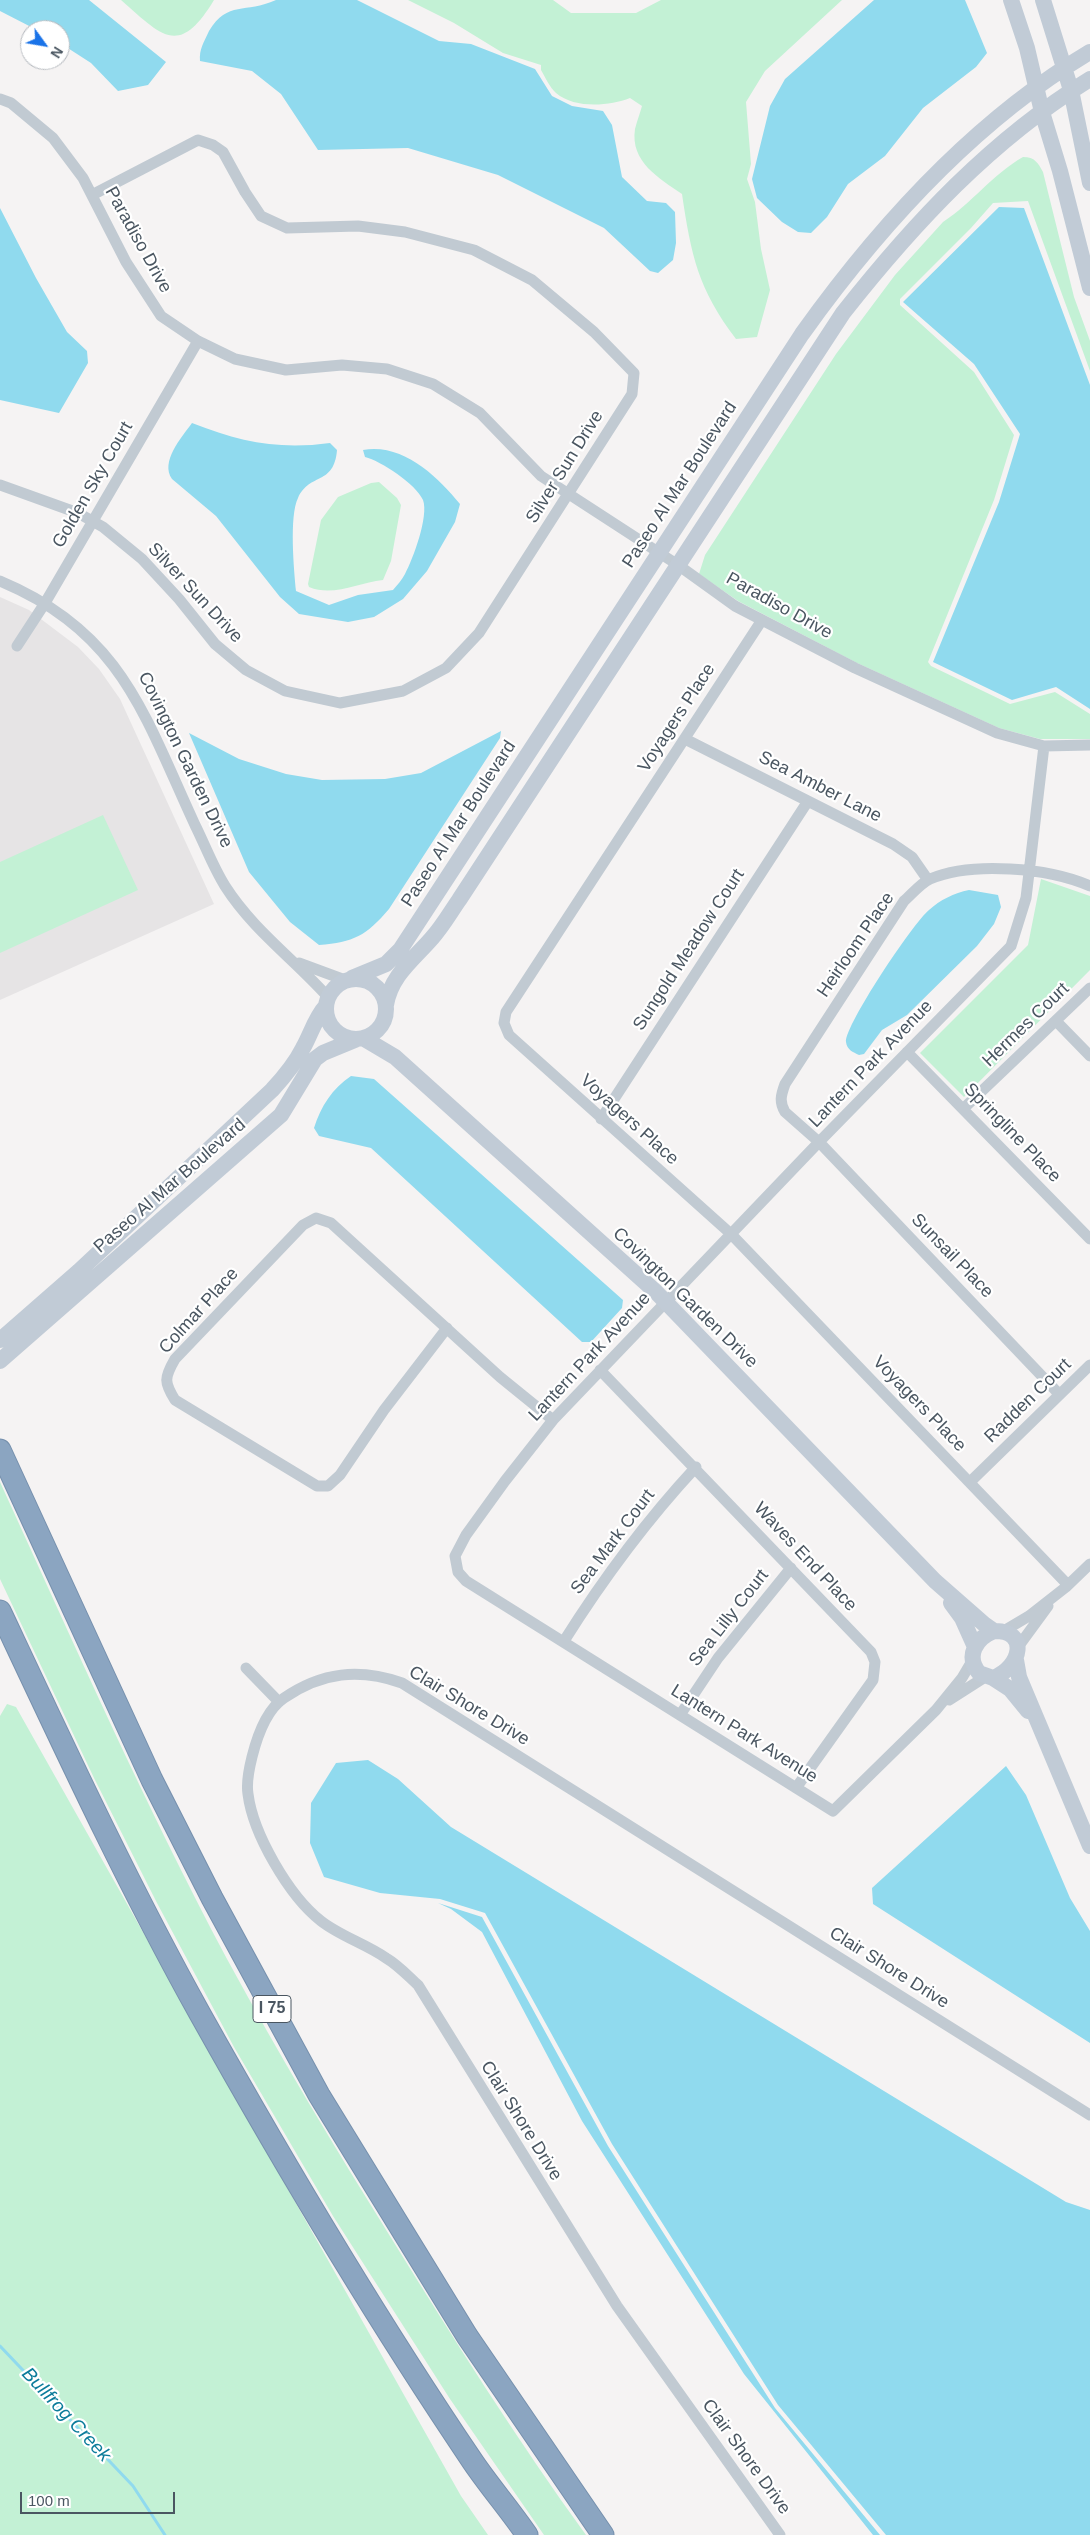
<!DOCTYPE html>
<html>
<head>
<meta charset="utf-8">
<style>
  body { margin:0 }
  #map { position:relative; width:1090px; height:2535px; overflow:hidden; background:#f5f3f3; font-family:Arial,sans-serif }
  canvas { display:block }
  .north { position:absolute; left:20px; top:20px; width:50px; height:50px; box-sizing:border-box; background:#fff; border:1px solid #b7bbc0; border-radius:50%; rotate:122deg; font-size:14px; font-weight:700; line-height:20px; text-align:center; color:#4a5661 }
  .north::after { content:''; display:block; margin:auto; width:18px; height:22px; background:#1a73e8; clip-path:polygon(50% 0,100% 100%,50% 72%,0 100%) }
  .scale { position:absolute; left:20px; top:2492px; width:155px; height:22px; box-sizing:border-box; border:2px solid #4a5661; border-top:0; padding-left:6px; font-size:15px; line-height:18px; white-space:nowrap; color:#4a5661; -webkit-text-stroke:4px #fff; paint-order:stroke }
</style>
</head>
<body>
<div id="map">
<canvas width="1090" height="2535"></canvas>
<div class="north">N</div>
<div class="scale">100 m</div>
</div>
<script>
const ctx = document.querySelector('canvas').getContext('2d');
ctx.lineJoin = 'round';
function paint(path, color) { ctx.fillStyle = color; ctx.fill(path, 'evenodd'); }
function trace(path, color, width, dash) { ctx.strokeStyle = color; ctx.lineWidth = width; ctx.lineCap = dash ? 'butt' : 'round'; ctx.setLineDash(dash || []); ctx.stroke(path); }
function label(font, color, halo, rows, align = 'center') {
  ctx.font = font + ' Arial,sans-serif'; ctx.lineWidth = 4.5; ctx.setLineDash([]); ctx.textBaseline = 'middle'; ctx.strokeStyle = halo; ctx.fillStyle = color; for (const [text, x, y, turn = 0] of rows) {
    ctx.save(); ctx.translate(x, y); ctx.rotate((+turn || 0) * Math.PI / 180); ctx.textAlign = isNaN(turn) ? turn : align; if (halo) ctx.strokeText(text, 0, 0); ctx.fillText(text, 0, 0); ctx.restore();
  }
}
const education = new Path2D(`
  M0 597 29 610 78 647 99 669 120 699 214 904 0 1000Z`);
const green = new Path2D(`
  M121 0H214C179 58 162 36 121 0Z
  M408 0H553L571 13H636L661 0H842L765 71 746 102 751 164 747 179 755 202 761 249 770 290 757 337 736 339C698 289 691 255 682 194 659 178 630 162 635 129 637 121 640 113 642 106L630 98C609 106 575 109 556 93 550 88 545 77 541 70V65L503 53 454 23Z
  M1023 157C1035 157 1038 163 1043 172L1074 297 1090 341V371L1028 201 993 203 971 228 900 299V305L974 372 1014 435 994 500 928 662 931 666 1010 704 1055 692 1090 714V739H1040L999 728 857 663 738 601 699 574 705 555 836 354 895 275 943 222C972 203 993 174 1023 157Z
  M379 482 397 498 401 505 391 561 383 580C358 583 333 597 309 587L308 584 321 520 338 497 371 483Z
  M103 815 138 890 0 953V862Z
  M1041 879 1090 896V970L964 1097 920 1053 1028 945Z
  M0 1482C73 1642 144 1803 227 1959 279 2055 335 2148 393 2241 455 2341 517 2440 586 2535H544L450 2399 333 2216 234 2047 157 1903 94 1778 0 1579Z
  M7 1704 16 1707 461 2496 488 2535H0V1716Z`);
const water = new Path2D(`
  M0 0H89L166 62 148 85 118 91 91 63 60 43V30H37L0 11Z
  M276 0H357L439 41 471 44 535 69 552 96 572 106 603 111 612 125 622 177 647 201 666 203 675 212 676 243 673 260 658 273 650 271 604 228 498 175 408 148 318 150 281 94 252 71 200 61C199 49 204 42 209 31 228 0 245 14 276 0Z
  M874 0H965L987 53 976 67 923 108 885 156 848 184 827 217 811 233 798 232 782 222 757 198 752 179 770 106 785 79Z
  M999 207 1024 208 1090 385V709L1056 687 1012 700 933 662 999 502 1020 434 974 364 903 302Z
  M0 208 36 278 67 332 87 351 88 363 59 413 0 400Z
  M192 423C240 442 279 450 330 443L337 450C334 486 310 472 298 498 289 516 294 570 296 591L329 605 358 595 393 590C397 585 402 580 405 574 413 559 429 516 423 500 416 484 381 461 365 457L363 450C403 443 437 476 460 504L455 522 427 571 403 599 374 617 348 622 299 614 280 597 216 516 172 479C160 462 181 438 192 423Z
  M501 731 500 738 389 909C366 936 354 942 319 945L290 922 249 872 189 733 239 759 286 774 322 780 385 779 421 773Z
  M969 890 998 895 1001 907 994 924 977 946 907 1015 882 1030 864 1054 859 1055C853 1052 847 1050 846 1042 845 1025 913 923 929 910 940 900 954 893 969 890Z
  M351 1076 374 1079 623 1300 622 1308 591 1342H582L371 1148 319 1136 314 1128C321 1106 332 1089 351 1076Z
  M368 1760 398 1779 451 1827 1066 2202 1090 2210V2535H886L778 2405 612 2144 485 1913 440 1899 380 1893 324 1877 310 1843 311 1803 336 1763Z
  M1006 1766 1026 1795 1070 1898 1090 1931V2043L873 1904 872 1888Z
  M438 1903 482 1917 608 2146 775 2408 880 2535H873L744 2374 582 2121 482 1932 451 1909Z`);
const stream = new Path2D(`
  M0 2346 133 2486 165 2535`);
const street = new Path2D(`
  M0 99 11 103 53 138 83 178 126 262 161 316 198 341 235 359 286 370 342 365 387 369 433 384 480 413 541 476 678 565 735 606 855 668 997 733 1044 746 1090 745
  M0 485 78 513 103 527 142 559 179 599 215 644 246 670 285 691 340 703 403 691 446 668 479 633 632 394 634 373 594 332 532 280 474 250 405 232 358 226 287 228 261 216 245 192 223 152 213 145 198 140 92 195
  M0 581C122 632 144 715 195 825 205 845 213 867 225 886 253 930 294 959 328 997
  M762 620 506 1012 504 1023 509 1035 731 1234 1068 1585
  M17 646 45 603 198 341
  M685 739 893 844 912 857 928 880
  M299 963 345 980
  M1056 1021 1090 1056
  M907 1052 1090 1239
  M964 1108 1090 988
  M601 1119 808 801
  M447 1328 384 1410 340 1475 328 1486H317L175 1400C164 1382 164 1378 175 1359L303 1225 316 1218 331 1223 500 1377 553 1420
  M600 1370 871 1652 875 1662 873 1680 796 1788
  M1059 1394 819 1142 785 1112C779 1102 781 1095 785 1084L904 901C912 894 921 883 930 879 972 861 1049 868 1090 886
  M970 1482 1090 1365
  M1002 1632 1029 1616 1066 1587 1090 1564
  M564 1641C603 1579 646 1521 696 1467
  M1018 1647 1048 1606
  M972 1661 962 1678 936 1710 833 1811 466 1581 458 1572 455 1556 466 1535 505 1481 553 1420 819 1142 1011 946 1026 898 1044 746
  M246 1668 279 1702
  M949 1700 985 1677
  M680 1715 718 1658 791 1568
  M780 2535 617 2306 418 1985C408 1976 398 1965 386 1958 366 1944 340 1936 321 1921 289 1896 253 1834 248 1794 246 1782 249 1769 252 1757 257 1737 266 1710 284 1698 322 1672 359 1668 402 1683L1090 2115`);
const secondary = new Path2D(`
  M1011 0 1027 48 1042 112 1060 171 1090 288
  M1043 0 1071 90 1090 183
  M352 978 386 964 400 950 802 334C880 225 974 121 1090 52
  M326 1009a30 30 0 1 1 60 0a30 30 0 1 1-60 0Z
  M386 1005C391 975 414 959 432 938 442 927 450 913 459 900L843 313C914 223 992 139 1090 79
  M363 1038 395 1057 656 1292 935 1581 984 1624 994 1631
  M0 1340 79 1271 272 1090C284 1077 295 1064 303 1048 311 1034 315 1018 326 1006
  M0 1361 281 1115 315 1059 323 1053 357 1039
  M951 1603 962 1618 975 1647
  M994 1631C1029 1630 1022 1667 993 1678L979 1673C965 1656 976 1638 994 1631Z
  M1016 1660 1019 1677 1090 1846
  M993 1678 1010 1689 1028 1711`);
const highway = new Path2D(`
  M0 1450 152 1780 212 1898 319 2095 467 2336 603 2535
  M0 1611C64 1747 127 1883 200 2014 285 2166 375 2317 473 2462 490 2487 510 2510 527 2535`);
const shields = [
  [272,2009,38]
];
const shieldNames = [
  ["I 75",272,2009]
];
const streetNames = [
  ["Paradiso Drive",138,240,61],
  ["Silver Sun Drive",565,467,-58],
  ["Golden Sky Court",93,485,-60],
  ["Paseo Al Mar Boulevard",680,485,-57],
  ["Silver Sun Drive",195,593,47],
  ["Paradiso Drive",779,606,29],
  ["Voyagers Place",677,718,-57],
  ["Covington Garden Drive",185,760,64],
  ["Sea Amber Lane",820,787,27],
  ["Paseo Al Mar Boulevard",459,824,-57],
  ["Heirloom Place",856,945,-56],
  ["Sungold Meadow Court",689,950,-57],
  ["Hermes Court",1026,1025,-44],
  ["Lantern Park Avenue",871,1064,-46],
  ["Voyagers Place",629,1120,42],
  ["Springline Place",1012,1133,46],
  ["Paseo Al Mar Boulevard",170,1186,-41],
  ["Sunsail Place",952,1256,46],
  ["Covington Garden Drive",685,1298,44],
  ["Colmar Place",199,1311,-48],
  ["Lantern Park Avenue",590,1357,-47],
  ["Radden Court",1028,1401,-44],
  ["Voyagers Place",919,1404,46],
  ["Sea Mark Court",613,1542,-53],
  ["Waves End Place",805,1557,47],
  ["Sea Lilly Court",729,1618,-52],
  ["Clair Shore Drive",469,1706,31],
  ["Lantern Park Avenue",744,1734,32],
  ["Clair Shore Drive",889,1968,32],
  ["Clair Shore Drive",521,2121,58],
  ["Clair Shore Drive",746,2457,54]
];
const waterNames = [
  ["Bullfrog Creek",66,2415,47]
];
paint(education, '#e6e4e5');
paint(green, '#c3f1d5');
paint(water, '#90daee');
trace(stream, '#90daee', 3);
trace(highway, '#7690ad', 23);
trace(street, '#c1cad2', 11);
trace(secondary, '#c1cbd6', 16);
trace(highway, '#8ba5c1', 21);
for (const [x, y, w] of shields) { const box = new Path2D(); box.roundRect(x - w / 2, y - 13.5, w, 27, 4); ctx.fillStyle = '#fff'; ctx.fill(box); trace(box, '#4a5661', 1); }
label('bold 16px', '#4a5661', null, shieldNames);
label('18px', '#4a5661', '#fff', streetNames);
label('italic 19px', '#0c7c9b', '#fff', waterNames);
</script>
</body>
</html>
